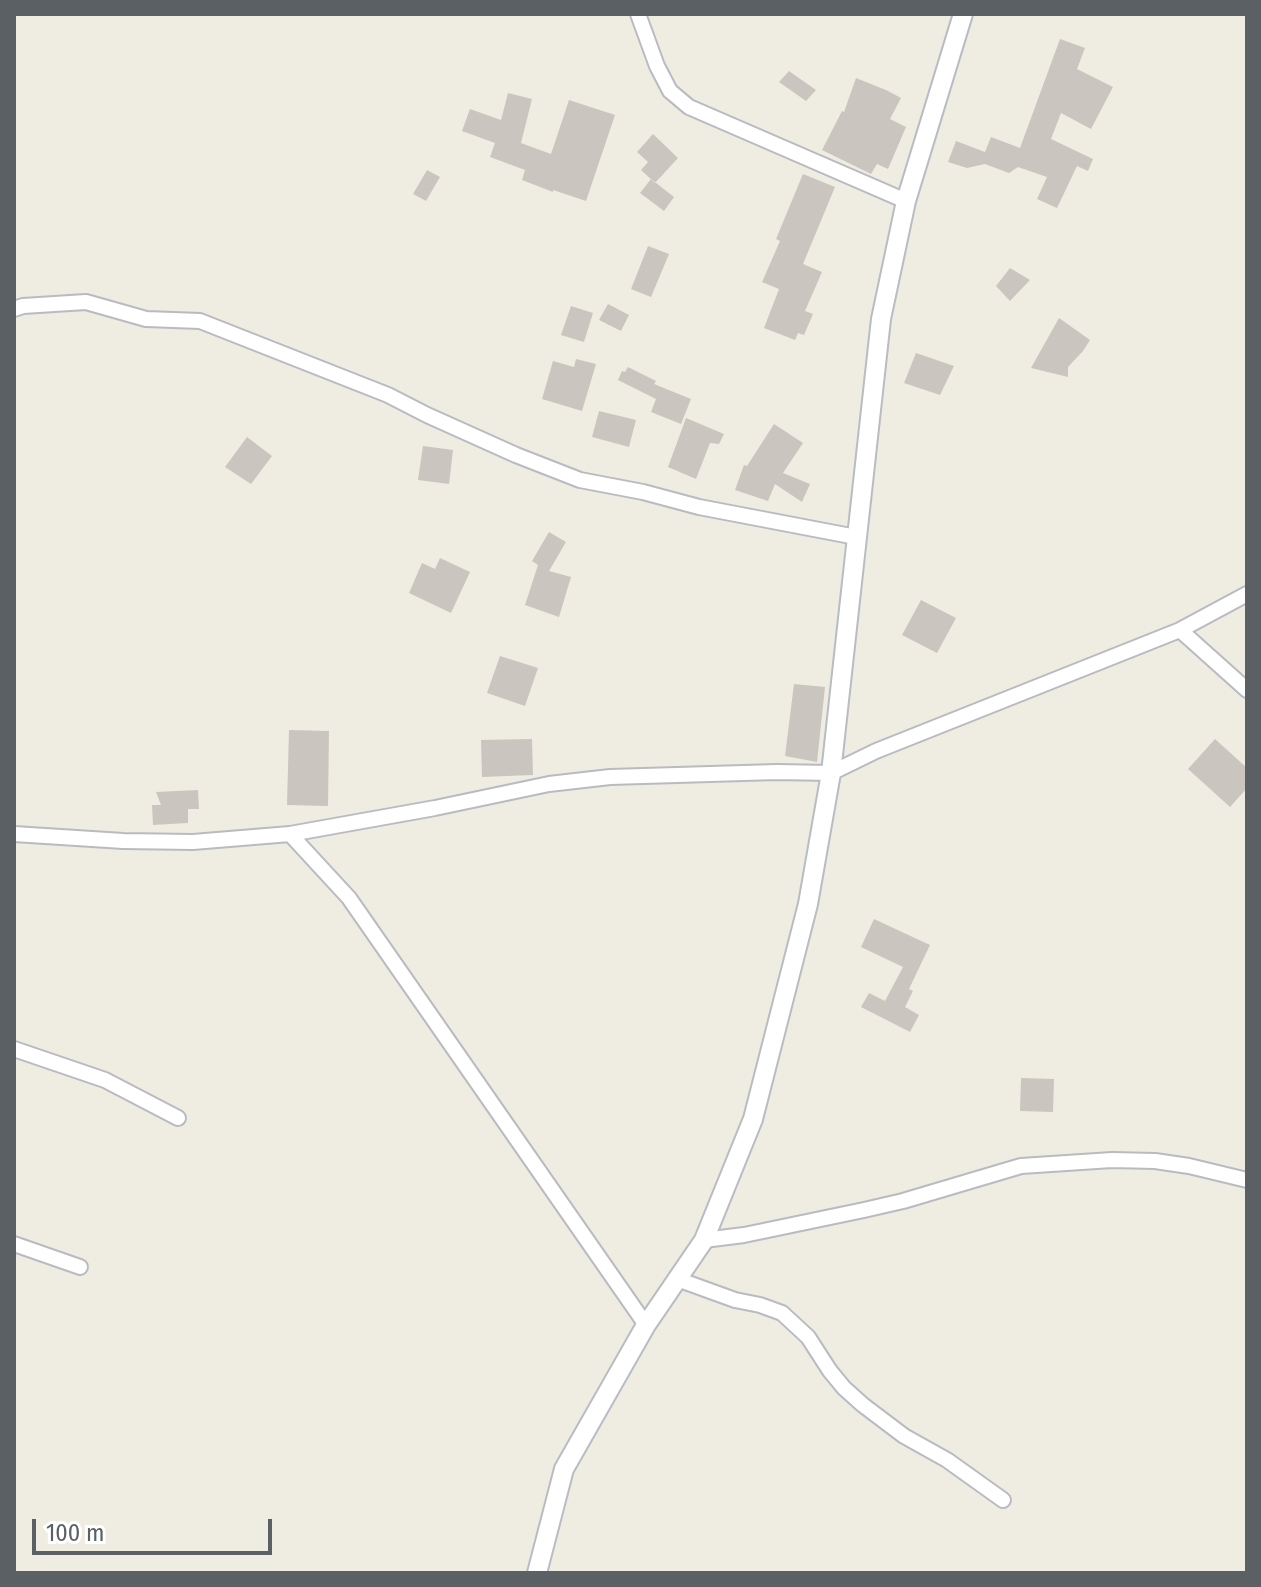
<!DOCTYPE html>
<html>
<head>
<meta charset="utf-8">
<style>
  body { margin:0 }
  #map { position:relative; width:1261px; height:1587px; overflow:hidden; background:#efece2; font-family:"Fira Sans Condensed",sans-serif }
  canvas { display:block }
  .frame { position:absolute; inset:0; border:16px solid #5b6065; pointer-events:none }
  .scale { position:absolute; left:32px; top:1519px; width:240px; height:36px; box-sizing:border-box; border:4px solid #5b6065; border-top:0; padding-left:10px; font-size:24px; line-height:28px; white-space:nowrap; color:#5b6065; -webkit-text-stroke:6px #fff; paint-order:stroke }
</style>
</head>
<body>
<div id="map">
<canvas width="1261" height="1587"></canvas>
<div class="frame"></div>
<div class="scale">100 m</div>
</div>
<script>
const ctx = document.querySelector('canvas').getContext('2d');
ctx.lineJoin = 'round';
function paint(path, color) { ctx.fillStyle = color; ctx.fill(path, 'evenodd'); }
function trace(path, color, width, dash) { ctx.strokeStyle = color; ctx.lineWidth = width; ctx.lineCap = dash ? 'butt' : 'round'; ctx.setLineDash(dash || []); ctx.stroke(path); }
const building = new Path2D(`
  M1060 39 1085 48 1077 69 1113 87 1091 129 1061 113 1051 139 1093 159 1088 171 1077 166 1057 208 1037 199 1047 177 1018 167 1009 173 985 164 967 168 948 162 956 141 985 152 991 137 1020 148Z
  M789 71 816 90 806 101 779 82Z
  M856 78 886 90 901 98 890 119 906 127 888 169 877 164 871 174 822 150 842 111 844 112Z
  M508 93 532 99 521 143 551 154 569 100 615 115 586 201 553 190V192L522 180 525 170 490 157 495 143 462 131 470 109 501 120Z
  M653 134 678 158 655 183 641 170 648 162 637 152Z
  M427 170 440 177 426 201 413 194Z
  M803 174 835 187 803 264 822 272 805 311 813 314 804 335 798 333 795 340 764 328 779 289 762 282 780 241 776 239Z
  M651 179 674 197 664 211 640 193Z
  M648 246 669 254 651 297 631 289Z
  M1010 268 1030 280 1010 301 996 286Z
  M608 304 629 315 621 331 599 320Z
  M571 306 593 313 584 342 561 335Z
  M1059 318 1090 340 1083 351 1068 367V377L1031 368Z
  M916 353 954 366 940 395 904 383Z
  M576 359 596 364 582 411 542 399 553 361 574 367Z
  M628 367 656 381 654 384 691 399 681 424 651 412 656 399 618 380 622 371 625 372Z
  M599 411 636 420 629 447 592 437Z
  M686 418 724 434 719 444 710 443 696 479 668 467Z
  M774 424 803 443 783 473 810 484 802 502 775 484 768 501 735 490 744 465 747 466Z
  M247 437 272 456 251 484 225 467Z
  M423 446 453 450 449 484 418 480Z
  M549 532 566 542 549 571 571 577 559 617 525 605 538 565 532 561Z
  M440 558 470 572 451 613 409 593 422 563 435 569Z
  M921 600 956 618 937 653 902 635Z
  M500 656 538 668 525 706 487 693Z
  M794 684 825 687 817 762 785 756Z
  M289 730 329 731 328 806 287 805Z
  M532 739 533 775 482 777 481 740Z
  M1215 739 1247 768V788L1230 807 1188 769Z
  M198 790 199 809H188V823L153 825 152 805H161L156 792Z
  M874 919 930 945 909 989 913 991 905 1007 919 1015 910 1032 861 1007 869 993 885 1001 903 967 861 947Z
  M1021 1078 1054 1079 1053 1112 1020 1111Z`);
const minor = new Path2D(`
  M638 14 657 66 670 91 689 107 906 201
  M14 309 23 306 86 302 146 319 200 321 388 395 427 415 516 455 580 480 643 492 699 507 856 537
  M1180 630 1247 690
  M14 834 123 841 193 842 290 834 435 808 549 784 610 777 777 772 831 773 876 751 1180 630 1247 594
  M290 834 349 898 646 1325
  M14 1049 105 1080 178 1118
  M704 1240 744 1235 864 1210 903 1201 1021 1166 1112 1160 1155 1161 1189 1166 1247 1180
  M14 1244 80 1267
  M677 1279 735 1300 760 1305 782 1313 808 1337 830 1371 844 1388 863 1405 904 1436 947 1460 1003 1500`);
const secondary = new Path2D(`
  M537 1573 564 1469 646 1325 704 1240 753 1119 808 904 831 773 881 319 906 201 963 14`);
paint(building, '#cac6bf');
trace(minor, '#b8bbc0', 18);
trace(secondary, '#b8bdc3', 22);
trace(minor, '#fff', 14);
trace(secondary, '#fff', 18);
</script>
</body>
</html>
